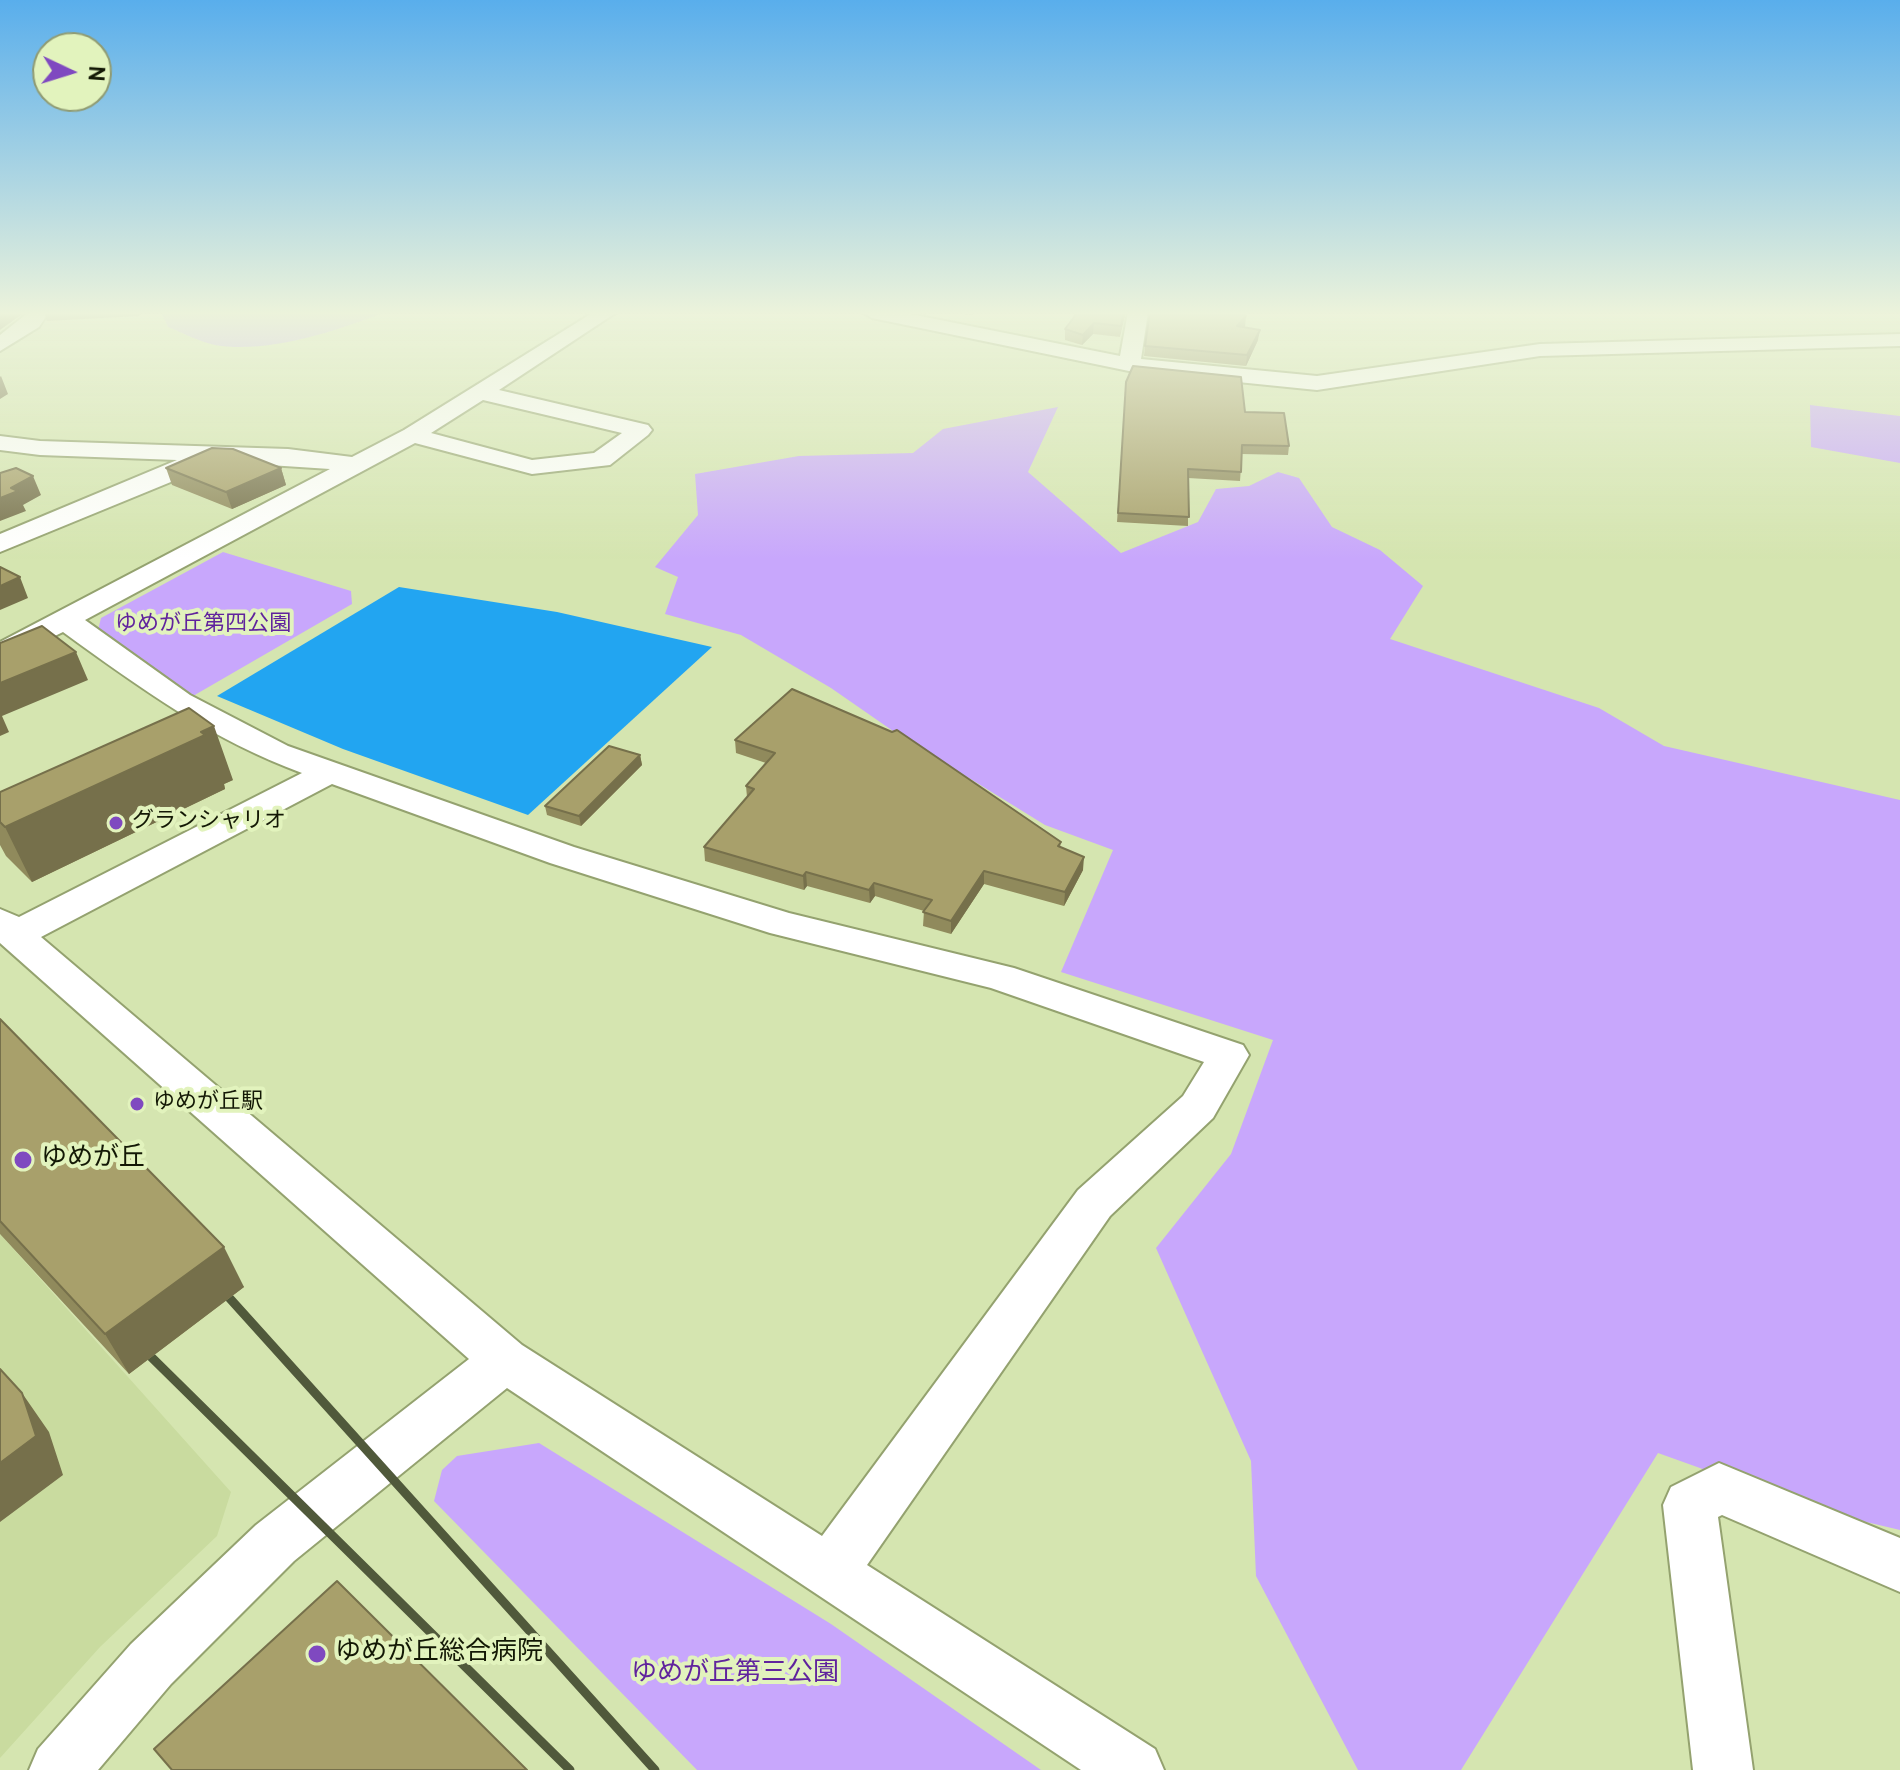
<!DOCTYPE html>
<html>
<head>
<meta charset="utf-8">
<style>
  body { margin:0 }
  #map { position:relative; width:1900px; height:1770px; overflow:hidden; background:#d5e5b0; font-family:Overpass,sans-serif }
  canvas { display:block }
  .north { position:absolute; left:32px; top:32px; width:80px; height:80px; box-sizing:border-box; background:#e2f3bd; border:2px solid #8f9b73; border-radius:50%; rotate:94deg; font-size:22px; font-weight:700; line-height:32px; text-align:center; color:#131805 }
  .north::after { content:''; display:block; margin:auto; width:28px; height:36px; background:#7f49c0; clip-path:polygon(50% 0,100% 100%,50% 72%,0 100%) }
</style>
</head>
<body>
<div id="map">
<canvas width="1900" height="1770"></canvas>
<div class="north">N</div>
</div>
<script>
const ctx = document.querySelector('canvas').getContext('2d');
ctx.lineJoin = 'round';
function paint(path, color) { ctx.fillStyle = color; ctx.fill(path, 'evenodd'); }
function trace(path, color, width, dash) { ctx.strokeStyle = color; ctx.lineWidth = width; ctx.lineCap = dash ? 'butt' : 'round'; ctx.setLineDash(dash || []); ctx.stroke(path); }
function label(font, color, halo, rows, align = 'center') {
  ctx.font = font + ' Overpass,"Noto Sans JP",sans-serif'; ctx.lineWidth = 8; ctx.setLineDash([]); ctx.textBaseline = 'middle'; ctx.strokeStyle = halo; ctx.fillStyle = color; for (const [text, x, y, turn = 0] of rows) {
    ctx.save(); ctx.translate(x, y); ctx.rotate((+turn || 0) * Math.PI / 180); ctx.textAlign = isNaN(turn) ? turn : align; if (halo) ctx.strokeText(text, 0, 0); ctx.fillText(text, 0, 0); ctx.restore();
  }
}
const built = new Path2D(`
  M0 1234 231 1492 217 1536 100 1647 0 1758Z`);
const green = new Path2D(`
  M161 312H385C337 331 267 354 215 345 200 342 183 333 168 327Z
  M1810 405 1900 416V463L1811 447Z
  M1058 407 1028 472 1121 553 1198 522 1216 489 1249 486 1278 472 1299 478 1332 527 1380 550 1423 586 1390 639 1599 708 1664 746 1900 800V1530L1820 1511 1658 1453 1461 1770H1358L1256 1576 1251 1461 1156 1248 1231 1154 1273 1040 1061 972 1113 850 1045 825 893 731 831 688 741 635 665 614 678 577 655 567 698 515 695 474 799 456 913 453 943 429Z
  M223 552 351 591 352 604 193 696 98 630 101 618Z
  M539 1443 831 1624 1041 1770H697L434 1501 442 1470 457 1456Z`);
const water = new Path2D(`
  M399 587 557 612 712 647 528 815 343 749 217 696Z`);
const minor = new Path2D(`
  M29 312H49L39 327 0 351V335Z
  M594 312H617L499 390 648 425 652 430 648 435 610 465 532 474 415 443 85 620 190 695 288 746 574 847 789 913 1014 968 1243 1045 1249 1055 1213 1118 1110 1216 867 1565 1155 1749 1164 1770H1081L507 1388 294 1561 171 1684 98 1770H29L38 1749 131 1644 256 1525 469 1359 0 943V909L19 917 302 773C212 740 140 688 63 632L0 663V642L330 469 208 461 183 477 0 552V534L177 460 40 455 0 450V436L40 441 288 449 352 457 404 430ZM483 400 622 433 594 453 532 460 431 433ZM332 784 550 863 770 933 991 988 1204 1062 1183 1096 1078 1190 822 1536 522 1345 41 937Z
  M862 312H900L1120 356 1128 312H1148L1141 359 1317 376 1540 344 1900 334V346L1540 356 1317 390 1129 371 872 318Z
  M1719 1463 1900 1538V1592L1722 1515 1718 1517 1753 1770H1693L1663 1505 1671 1487Z`);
const rail = new Path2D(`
  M215 1282 655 1770
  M134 1340 570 1770`);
const wall = new Path2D(`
  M44 312H142L139 316 47 321Z
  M953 312H975L971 315Z
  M1126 312 1120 337 1093 334 1082 345 1065 340V329Z
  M1244 327 1258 340 1246 366 1144 356 1145 346Z
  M1126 382 1245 412 1289 446 1288 455 1242 454 1240 481 1188 478V526L1117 522Z
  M166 468H281L286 485 232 509 172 485Z
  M735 740 1061 842 1060 847 1083 870 1064 906 984 884 951 934 923 926 924 911 875 896 870 903 807 886 804 890 705 861 704 847 747 797 746 786 766 763 736 753Z
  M640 755 642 765 581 826 547 815 545 806Z
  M233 780 224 784 225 789 32 882 6 856 0 845V792Z
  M0 1019 244 1287 129 1374 0 1234Z`);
const shadedWall = new Path2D(`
  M0 312H25L0 330Z
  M1246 316 1245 327 1237 326Z
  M1094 323 1093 334 1082 345 1083 335Z
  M1260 330 1258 340 1246 366 1247 355Z
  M1 376 8 394 0 399V377Z
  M281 468 286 485 232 509 226 492Z
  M33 476 41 495 23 505 26 511 0 521V498L11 488Z
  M20 577 28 598 0 610V586Z
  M76 652 88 680 2 716 9 732 0 736V683Z
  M214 726 233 780 224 784 225 789 32 882 5 827Z
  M640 755 642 765 581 826 579 816Z
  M1084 857 1083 870 1064 906 1065 892Z
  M984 871V884L951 934V921Z
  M806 872 807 886 804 890 803 876Z
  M874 883 875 896 870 903 869 890Z
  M224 1247 244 1287 129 1374 105 1334Z
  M22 1393 49 1432 63 1475 0 1522V1463Z`);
const building = new Path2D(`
  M1078 312H1124L1121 326 1094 323 1083 335 1065 329Z
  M1150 312H1245L1246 316 1237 326 1260 330 1247 355 1145 346Z
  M1133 366 1241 377 1245 412 1284 413 1289 446 1242 445 1241 472 1188 469 1189 517 1118 513 1126 382Z
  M212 448 233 449 281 468 226 492 166 468Z
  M16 468 33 476 11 488 18 491 0 498V473Z
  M0 567 20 577 0 586Z
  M42 626 76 652 0 683V643Z
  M792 689 892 732 897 730 1061 842 1058 846 1084 857 1065 892 984 871 951 921 923 912 932 900 874 883 869 890 806 872 803 876 704 847 754 789 746 786 775 753 735 740Z
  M189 708 214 726 201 732 205 735 5 827 0 822V792Z
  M609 746 640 755 579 816 545 806Z
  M0 1019 224 1247 105 1334 0 1221Z
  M0 1369 22 1393 36 1436 0 1463Z
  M337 1581 527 1770H172L154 1749Z`);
const markers = [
  [116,823,8,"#7f49c0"],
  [137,1104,8,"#7f49c0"],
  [23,1160,10,"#7f49c0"],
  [317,1654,10,"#7f49c0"]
];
const parkNames = [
  ["ゆめが丘第四公園",203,626]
];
const poiNames = [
  ["グランシャリオ",132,823],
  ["ゆめが丘駅",153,1104]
];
const nearPoinames = [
  ["ゆめが丘",41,1160],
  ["ゆめが丘総合病院",335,1654]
];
const nearParknames = [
  ["ゆめが丘第三公園",735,1675]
];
paint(built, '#c9db9f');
paint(green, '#c8a7fc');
paint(water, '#22a5f1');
trace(minor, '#94a26f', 4);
paint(minor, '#fff');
trace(rail, '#50593b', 9);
paint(wall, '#908a5c');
paint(shadedWall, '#76704b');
paint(building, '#a8a06b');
trace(building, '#76704b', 2);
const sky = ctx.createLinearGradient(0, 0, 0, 559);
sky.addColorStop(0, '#59aeec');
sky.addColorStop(0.56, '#ecf3db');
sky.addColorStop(1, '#ecf3db00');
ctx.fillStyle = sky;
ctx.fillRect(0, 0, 1900, 559);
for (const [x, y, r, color] of markers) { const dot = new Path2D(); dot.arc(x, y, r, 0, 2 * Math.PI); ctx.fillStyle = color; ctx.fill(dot); trace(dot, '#e2f3bd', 3); }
label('22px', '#60239d', '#e2f3bd', parkNames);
label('22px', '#131805', '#e2f3bd', poiNames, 'left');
label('26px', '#131805', '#e2f3bd', nearPoinames, 'left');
label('26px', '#60239d', '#e2f3bd', nearParknames);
</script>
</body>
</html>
